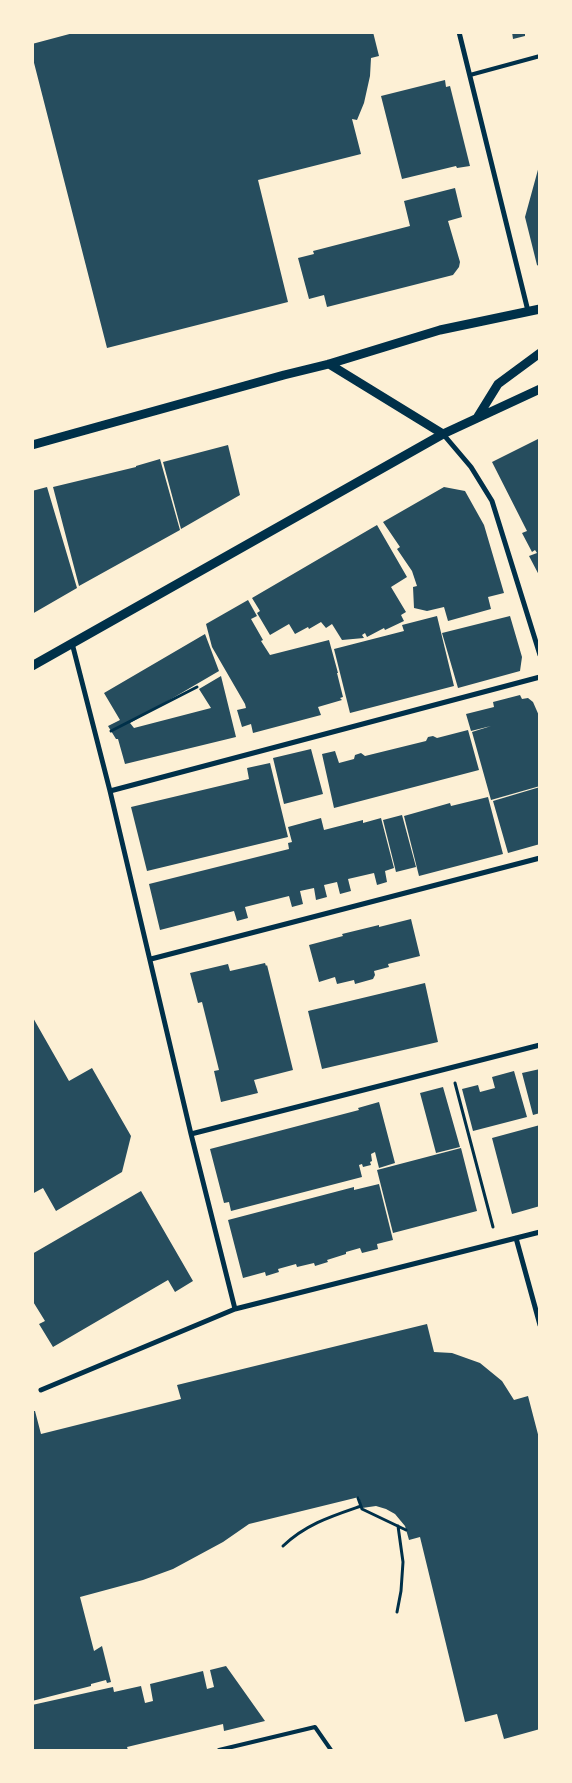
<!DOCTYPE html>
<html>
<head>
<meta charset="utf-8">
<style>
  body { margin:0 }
  #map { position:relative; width:572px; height:1783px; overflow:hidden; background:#fdf0d5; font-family:Ubuntu,sans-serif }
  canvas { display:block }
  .frame { position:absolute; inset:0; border:34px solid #fdf0d5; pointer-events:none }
</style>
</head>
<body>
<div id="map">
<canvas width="572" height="1783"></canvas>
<div class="frame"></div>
</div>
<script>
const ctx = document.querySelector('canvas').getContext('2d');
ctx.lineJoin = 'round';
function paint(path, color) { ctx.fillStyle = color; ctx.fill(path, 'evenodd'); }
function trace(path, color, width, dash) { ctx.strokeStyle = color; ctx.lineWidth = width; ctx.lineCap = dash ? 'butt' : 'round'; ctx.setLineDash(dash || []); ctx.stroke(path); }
const building = new Path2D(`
  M77 32H373L379 56 371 58 370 76 364 103 357 120 352 119 361 154 258 180 288 302 107 348 32 55V44Z
  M512 32H525V36L513 39Z
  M445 80 446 87 450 86 470 166 457 168 456 166 402 179 381 96Z
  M539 166H540V267L537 265 525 217Z
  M455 188 462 217 448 221 460 262 459 267 453 275 327 307 324 295 309 299 298 258 314 254 313 251 410 226 404 201Z
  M540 438V577L529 556 537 553 535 550 532 552 522 533 527 531 492 462Z
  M228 445 240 495 181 529 163 462Z
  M160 459 180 530 79 586 53 487 136 467V466Z
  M47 487 77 588 32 614V491Z
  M444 487 465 491 484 525 504 593 488 597 491 609 448 621 444 607 427 611 414 608 413 587 417 586 412 571 397 549 400 547 383 522Z
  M377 525 407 577 391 587 406 612 401 615 404 621 385 630 384 628 367 637 365 633 362 635 364 638 342 640 332 624 326 628 321 622 309 629 308 627 295 634 289 624 270 635 257 613 260 611 252 598Z
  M248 600 257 616 251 619 263 640 261 641 270 655 329 640 338 673H337L343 697 340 698 342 700 318 707 321 715 253 733 251 724 242 727 237 710 246 708 245 704 212 647 206 624Z
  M437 616 454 686 350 713 334 649 404 631 402 625Z
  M510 616 522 657 520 671 458 688 442 633Z
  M205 634 219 671 130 723 134 728 211 708 199 689 221 676 236 737 125 764 118 739H116L108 726 120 720 104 693Z
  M520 695 522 699 528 698 533 702 540 718V786L491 800 472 732 491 726 471 731 466 714 494 707 493 702Z
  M468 730 479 770 334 808 322 754 335 751 339 763 354 759 355 755 361 753 365 756 426 741 428 737 433 736 437 738Z
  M311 749 323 794 284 804 273 758Z
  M270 763 288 837 147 871 131 807 249 779 247 768Z
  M540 787V844L508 853 493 801Z
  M488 797 503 854 419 876 404 816 450 803 451 806Z
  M402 815 416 867 396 872 383 820Z
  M321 818 324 830 363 820V823L381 818 394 868 385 871 387 882 377 885 374 873 348 879 351 891 340 894 337 882 324 885 327 897 316 900 314 888 300 891 303 904 292 907 289 896 245 907 248 918 237 921 234 911 160 930 149 884 289 849 288 843 292 842 288 827Z
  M411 919 420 956 388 964 389 967 374 971 375 975 373 979 355 984 354 980 337 984 335 977 319 982 309 945 343 936 342 934 379 925V927Z
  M265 963 266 966 267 965 293 1070 254 1080 258 1093 221 1102 214 1071 219 1070 202 1002 198 1003 190 973 228 964 230 971Z
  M425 983 438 1042 322 1069 308 1011Z
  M32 1016 69 1081 92 1068 131 1136 122 1172 56 1211 43 1188 32 1194Z
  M540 1069V1113L533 1115 522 1073Z
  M514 1071 527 1117 473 1131 462 1089 478 1085 480 1092 495 1088 492 1077Z
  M443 1087 460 1147 436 1153 420 1093Z
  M379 1102 395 1163 379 1168 375 1152 371 1154 372 1161 370 1162 371 1165 363 1167 362 1164 359 1165 362 1177 231 1211 229 1202 224 1203 210 1149 359 1110 358 1108Z
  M540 1125V1206L512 1214 492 1138Z
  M461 1148 477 1211 393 1233 377 1170Z
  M379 1184 393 1240 377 1244 378 1249 362 1253 360 1248 346 1252V1254L327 1260 328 1262 315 1266 314 1263 297 1267 296 1264 278 1269 279 1272 266 1276 265 1272 243 1278 228 1220 354 1187V1190Z
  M141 1191 193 1281 175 1292 168 1280 53 1347 39 1324 45 1321 32 1300V1254Z
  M427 1324 434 1352 452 1353 480 1363 502 1381 514 1400 528 1396 540 1442V1729L504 1739 497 1714 465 1722 420 1537 409 1540 405 1526 395 1514 386 1509 376 1506 362 1508 359 1497 249 1524 223 1542 173 1569 143 1580 80 1597 94 1651 102 1646 111 1682 107 1683 106 1680 91 1684V1686L32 1701V1411H35L41 1434 181 1399 177 1385Z
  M226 1666 265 1721 224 1731 223 1724 127 1747 128 1750H32V1705L113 1687 114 1692 141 1686 145 1703 153 1701 150 1684 203 1671 207 1689 214 1687 210 1670Z`);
const path = new Path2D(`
  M111 731 197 687
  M455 1083 493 1227
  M358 1498 362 1509 406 1530
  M283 1546C306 1524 332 1516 361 1506
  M397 1612 401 1591 403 1562 398 1526`);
const service = new Path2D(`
  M470 75 540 56
  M219 1750 315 1727 331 1750`);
const minor = new Path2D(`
  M459 32 528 311
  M443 434 471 467 492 501 540 655
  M72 643 110 791 191 1134 235 1309
  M110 791 540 677
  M151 959 540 858
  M191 1134 540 1045
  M516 1238 540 1325
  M41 1390 235 1309 540 1232`);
const tertiary = new Path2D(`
  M329 364 443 434
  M477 418 498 384 540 353
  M32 445 284 375 329 364 440 330 540 309
  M32 666 443 434 540 389`);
paint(building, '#264d5e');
trace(path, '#003049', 3);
trace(service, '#003049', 4);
trace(minor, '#003049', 5);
trace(tertiary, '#003049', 9);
</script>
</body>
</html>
